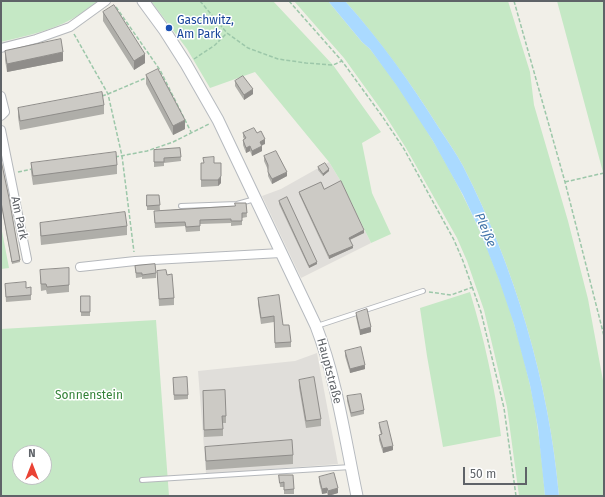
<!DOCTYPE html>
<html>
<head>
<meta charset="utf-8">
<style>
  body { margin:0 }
  #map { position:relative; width:605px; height:497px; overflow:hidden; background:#f1efe8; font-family:"Fira Sans",sans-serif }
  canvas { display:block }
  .frame { position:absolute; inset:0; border:2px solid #5f6368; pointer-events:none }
  .north { position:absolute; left:12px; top:445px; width:40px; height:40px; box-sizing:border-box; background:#fff; border:1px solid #bfc1c3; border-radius:50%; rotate:0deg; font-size:11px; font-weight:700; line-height:16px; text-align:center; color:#5f6368 }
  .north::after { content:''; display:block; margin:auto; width:14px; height:18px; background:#ea4335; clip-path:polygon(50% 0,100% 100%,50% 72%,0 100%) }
  .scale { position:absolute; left:463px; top:467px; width:64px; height:18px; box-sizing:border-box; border:2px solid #5f6368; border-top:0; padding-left:5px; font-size:12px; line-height:14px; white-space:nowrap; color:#5f6368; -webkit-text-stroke:3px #fff; paint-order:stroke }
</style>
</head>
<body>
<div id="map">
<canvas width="605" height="497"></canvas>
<div class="frame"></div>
<div class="north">N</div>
<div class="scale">50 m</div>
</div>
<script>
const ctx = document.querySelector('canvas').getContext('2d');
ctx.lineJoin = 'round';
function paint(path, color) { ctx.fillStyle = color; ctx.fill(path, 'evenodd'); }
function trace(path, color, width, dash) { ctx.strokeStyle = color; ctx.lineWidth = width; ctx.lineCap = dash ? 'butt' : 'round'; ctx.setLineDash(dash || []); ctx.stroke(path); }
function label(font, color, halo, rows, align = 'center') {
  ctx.font = font + ' "Fira Sans",sans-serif'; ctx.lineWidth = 3; ctx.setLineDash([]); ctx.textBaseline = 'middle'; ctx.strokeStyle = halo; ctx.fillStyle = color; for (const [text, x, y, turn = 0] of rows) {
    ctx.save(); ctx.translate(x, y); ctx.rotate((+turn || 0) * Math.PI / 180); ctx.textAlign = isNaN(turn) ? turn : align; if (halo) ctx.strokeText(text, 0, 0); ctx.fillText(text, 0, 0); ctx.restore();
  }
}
const industrial = new Path2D(`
  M329 162 340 180 371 243 301 278 262 196 281 189Z
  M317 353 338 464 206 474 198 371 295 361Z`);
const green = new Path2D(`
  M1 1H98C89 7 81 14 72 19 50 31 26 36 1 42Z
  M151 1H273L333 65 381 132 362 143 372 193 391 234 371 243 340 180 329 162 255 72 210 88 187 49Z
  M294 1H328L362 42 370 49C447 147 504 263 530 385 538 421 542 459 545 496H519L507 407 484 310 467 261 457 238 406 148 385 115 344 58Z
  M345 1H508L530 72 534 105 568 221 588 299 604 386V496H559C549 382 515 268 463 166 456 153 447 140 439 128 411 83 380 41 345 1Z
  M557 1H604V176Z
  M1 226 9 268 1 269Z
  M470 292C484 338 495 387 501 436L443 447 427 356 420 308Z
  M156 320 169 496H1V329ZM20 453H44V477H20Z`);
const water = new Path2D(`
  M328 1H345C380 40 411 83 439 128 447 140 456 153 463 166 515 268 549 382 559 496H545L538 428 530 385 514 324 499 280 480 231 463 195 433 141 397 86 370 49 362 42Z`);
const path = new Path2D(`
  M200 1 227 33 248 48 278 59 306 63 333 65 342 61
  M289 1 342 61 382 116 404 149 454 240 463 261 481 312 504 408 516 496
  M514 1 565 182 604 336
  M116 7 160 70 191 132
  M74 34 108 94 122 156 134 252
  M194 59 215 45 227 33
  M102 96 108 94 148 77
  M115 157 147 151 173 142 209 124
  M18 172 32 169
  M565 182 604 173
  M429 292 451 295 473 287`);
const service = new Path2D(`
  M181 206 237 204 255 199
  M317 326 423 291
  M142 480 351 467`);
const minor = new Path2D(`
  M1 48 36 39 70 27 106 1
  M1 96 5 112 1 116
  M1 130 27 259
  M80 267 135 261 281 253`);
const secondary = new Path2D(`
  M143 1 165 31 186 64 218 120 316 326C337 380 345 439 357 496`);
const wall = new Path2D(`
  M103 12 145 63 134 70 103 21Z
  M5 51 63 61 7 72 5 60Z
  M146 75 185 129 173 135 146 84Z
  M235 81 253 94 244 100 235 86Z
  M104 105V114L20 130 18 117V108Z
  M243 133H257L265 144 261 145 262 151 252 156 250 151 246 153 243 145V140L244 139 243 137Z
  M180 148 181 161 164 163V166L154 167V150Z
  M264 156 287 176 272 184 268 176V170L264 161Z
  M1 160 20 260V262L12 264 1 204Z
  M31 163 117 165V174L33 185 31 172Z
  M201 163H214L221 183 218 186 201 187Z
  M318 167 329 171 323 176 318 170Z
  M324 189 364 233 350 240 353 248 329 259 299 194V192Z
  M147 195H159L160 210H147Z
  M279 201 317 264 309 268 279 204Z
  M246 203 247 217 242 218V225L231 226V223L200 224V231L186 232 185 226 155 228 154 211 235 206Z
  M40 223 127 226V235L41 245 40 232Z
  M135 266 156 273V278L142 279V277L136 278Z
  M157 271 167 275 174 298V305L159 306Z
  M40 276 69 285V292L47 294 46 290 41 291Z
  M5 284 31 295V300L6 302Z
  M81 296H90V316H81Z
  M258 298 283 325 291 342V347L275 348 274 322 261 324 258 304Z
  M356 313 371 332 360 335 356 317Z
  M345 351 365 369 350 373 345 356Z
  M299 380 321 419V426L306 428 299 387Z
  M173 382 188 395V399L174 400Z
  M203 391 226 416V423H223V436L204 437Z
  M347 396 364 410V414L351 417 347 401Z
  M379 423 393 450 383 453 379 440V435H381L379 427Z
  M205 447 293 455V464L206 470Z
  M279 475 294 489V494H284V487H280Z
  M319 477 338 493 328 496 327 493 322 494 319 482Z`);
const shadedWall = new Path2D(`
  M63 52V61L7 72V64Z
  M145 54V63L134 70V61Z
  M253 89V94L244 100V95Z
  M185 120V129L173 135V126Z
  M265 139V144L260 146V142Z
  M250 146V151L246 153V148Z
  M262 146V151L252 156V151Z
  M329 169V171L323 176V174Z
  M287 172V176L272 184V179Z
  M221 176V183L218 186V180Z
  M364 230V233L349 240V238Z
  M353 246V248L329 259V256Z
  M317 262V264L309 268V266Z
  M371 327V332L360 335V330Z
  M365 365V369L350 373V369Z
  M393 446V450L383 453V448Z
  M327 488V493L322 494V489Z
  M338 488V493L328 496V491Z`);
const building = new Path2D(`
  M114 5 145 54 134 61 103 12Z
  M61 39 63 52 7 64 5 51Z
  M158 69 185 120 173 126 146 75Z
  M243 76 253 89 244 95 235 81Z
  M102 92 104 105 20 121 18 108Z
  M254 128 257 133 261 131 265 139 260 142 262 146 252 151 250 146 246 148 243 140 246 138 243 133Z
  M180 148 181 157 164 158V162H154V150Z
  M276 151 287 172 272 179 268 172V165L264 156Z
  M116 152 117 165 33 176 31 163Z
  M214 157V163H221V176L218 180H201V163H204L203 158Z
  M1 160 9 198 20 260 12 262 1 202Z
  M325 163 329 169 323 174 318 167Z
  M341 181 364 230 349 238 353 246 329 256 299 192 321 182 324 189Z
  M147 195H159L160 205 147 206Z
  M287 197 317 262 309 266 279 201Z
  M235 203H246L247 213H242V221H231V219L200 220V226L186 227 185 222 155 223 154 211 235 206Z
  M125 212 127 226 41 236 40 223Z
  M155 264 156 273 142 275V273H136L135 266Z
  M69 268V285L47 287 46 284H41L40 270Z
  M166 270 167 275 172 274 174 298 159 299 157 271Z
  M26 282V288L31 287V295L6 297 5 284Z
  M279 295 283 325H289L291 342 275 343 274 316 261 318 258 298Z
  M81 296H90V312H81Z
  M367 309 371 327 360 330 356 313Z
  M361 347 365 365 350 369 345 351Z
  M187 377 188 395H174L173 378Z
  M314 377 321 419 306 421 299 380Z
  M225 390 226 416H222L223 429 204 430 203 391Z
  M361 394 364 410 351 413 347 396Z
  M387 421 393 446 383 448 379 435 382 434 379 423Z
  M292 440 293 455 206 461 205 447Z
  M334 473 338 488 328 491 327 488 322 489 319 477Z
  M279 475H293L294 489 284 490V482L280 483Z`);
const markers = [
  [169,28,4,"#1a4fb4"]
];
const transitNames = [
  ["Gaschwitz,",177,21],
  ["Am Park",177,35]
];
const streetNames = [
  ["Am Park",19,218,78],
  ["Hauptstraße",329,371,75]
];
const parkNames = [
  ["Sonnenstein",89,396]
];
const waterNames = [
  ["Pleiße",485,230,67]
];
paint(industrial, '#e0deda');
paint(green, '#c5e8c5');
paint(water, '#aadaff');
trace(service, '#b5b8bc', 6);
trace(minor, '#b5b8bc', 10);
trace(secondary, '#b6babf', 13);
trace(path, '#9cc7a9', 1.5, [4, 2]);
trace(service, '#fff', 4);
trace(minor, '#fff', 8);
trace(secondary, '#fff', 11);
paint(wall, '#afaea9');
paint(shadedWall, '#8f8d8a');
paint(building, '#cccac5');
trace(building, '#8f8d8a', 1);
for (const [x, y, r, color] of markers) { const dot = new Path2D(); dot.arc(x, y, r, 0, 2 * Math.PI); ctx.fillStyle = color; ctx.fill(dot); trace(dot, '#fff', 1.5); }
label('12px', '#164399', '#fff', transitNames, 'left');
label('12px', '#5f6368', '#fff', streetNames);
label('12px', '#348238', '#fff', parkNames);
label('italic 13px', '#4174aa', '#fff', waterNames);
</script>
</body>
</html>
